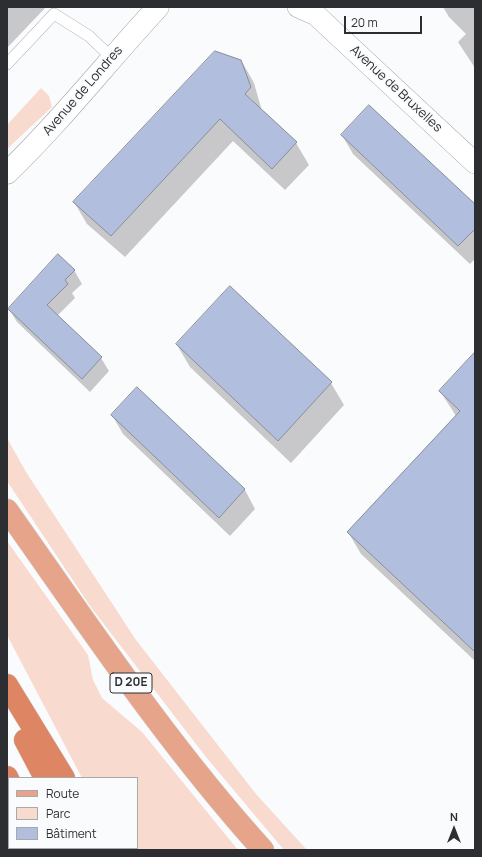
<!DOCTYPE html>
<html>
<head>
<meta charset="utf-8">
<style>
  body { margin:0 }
  #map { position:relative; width:482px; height:857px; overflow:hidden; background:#fafbfd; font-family:Manrope,sans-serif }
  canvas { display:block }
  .frame { position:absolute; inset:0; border:8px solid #2c2e32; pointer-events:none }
  .legend { position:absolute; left:8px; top:777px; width:130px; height:72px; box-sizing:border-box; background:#fafbfd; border:1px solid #a8a9ac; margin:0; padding:5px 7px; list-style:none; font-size:12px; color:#2c2e32 }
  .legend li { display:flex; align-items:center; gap:8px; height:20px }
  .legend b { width:20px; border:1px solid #a8a9ac }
  .north { position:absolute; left:434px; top:809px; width:40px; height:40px; -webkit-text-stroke:3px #fafbfd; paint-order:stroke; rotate:0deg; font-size:11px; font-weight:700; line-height:16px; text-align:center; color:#2c2e32 }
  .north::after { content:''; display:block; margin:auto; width:14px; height:18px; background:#2c2e32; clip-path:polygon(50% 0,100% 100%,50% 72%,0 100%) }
  .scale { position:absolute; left:344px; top:16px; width:78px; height:18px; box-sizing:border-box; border:2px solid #2c2e32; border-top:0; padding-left:5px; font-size:12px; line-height:14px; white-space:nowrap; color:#2c2e32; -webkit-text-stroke:3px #fafbfd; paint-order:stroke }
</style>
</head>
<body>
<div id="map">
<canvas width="482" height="857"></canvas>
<div class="frame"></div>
<ul class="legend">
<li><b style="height:5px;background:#e6a48a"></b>Route</li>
<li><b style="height:11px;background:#f8dacf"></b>Parc</li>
<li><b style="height:11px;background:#b1bede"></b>Bâtiment</li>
</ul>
<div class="north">N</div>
<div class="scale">20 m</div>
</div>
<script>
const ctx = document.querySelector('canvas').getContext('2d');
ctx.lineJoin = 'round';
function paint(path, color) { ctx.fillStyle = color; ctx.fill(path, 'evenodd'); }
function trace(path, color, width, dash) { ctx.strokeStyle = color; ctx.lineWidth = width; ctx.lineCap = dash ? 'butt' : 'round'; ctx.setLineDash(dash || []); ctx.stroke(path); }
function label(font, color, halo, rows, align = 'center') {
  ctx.font = font + ' Manrope,sans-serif'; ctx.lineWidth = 3.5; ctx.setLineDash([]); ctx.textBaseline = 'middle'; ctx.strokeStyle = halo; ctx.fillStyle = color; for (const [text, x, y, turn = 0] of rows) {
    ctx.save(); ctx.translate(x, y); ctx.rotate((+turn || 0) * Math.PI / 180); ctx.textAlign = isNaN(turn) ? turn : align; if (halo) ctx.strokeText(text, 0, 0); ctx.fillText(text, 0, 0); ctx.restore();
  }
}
const green = new Path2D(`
  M41 88 49 96 52 107 7 149V125Z
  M7 438 26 472 136 640 256 794 307 850H284L206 757 90 606 7 481Z
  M7 541 88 655 93 680 102 698 142 732 238 850H116L115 848H137V778H82L7 635Z`);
const shadow = new Path2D(`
  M7 7H46L7 48Z
  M443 7H475V68L458 42 466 34 449 17Z
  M241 60 254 83 262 111 296 143 309 165 285 190 233 141 125 257 87 224 74 202Z
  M342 135 475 206V259L470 264 353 154Z
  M74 270 82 284 72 293 75 298 57 316 101 358 109 371 90 392 17 322 9 309Z
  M177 345 331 383 344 405 291 463 190 367Z
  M475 364V661L361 554 348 532 456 416 440 391Z
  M137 388 245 490 255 509 230 536 123 434 112 415Z`);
const building = new Path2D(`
  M215 51 241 60 251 87 245 94 297 142 272 169 220 119 111 236 73 202Z
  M369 105 475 204V229L458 246 341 135Z
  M58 254 75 270 65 280 68 284 47 305 102 357 82 379 8 309Z
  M230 286 332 382 278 441 176 344Z
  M475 352V652L347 532 460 411 439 391Z
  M137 387 245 489 219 518 111 415Z`);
const service = new Path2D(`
  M7 64 54 14 89 36 111 57`);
const minor = new Path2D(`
  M298 7 316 15 310 7
  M316 15 475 163`);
const tertiary = new Path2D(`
  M7 173C61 121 107 62 158 7`);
const primary = new Path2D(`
  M7 510C89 626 168 745 263 850`);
const trunk = new Path2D(`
  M7 685 64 778
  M25 740 45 778
  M7 777 9 781
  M47 848 48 850
  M81 848 82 850
  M103 848V850`);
const shields = [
  [131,683,42]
];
const shieldNames = [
  ["D 20E",131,683]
];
const streetNames = [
  ["Avenue de Bruxelles",396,89,43],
  ["Avenue de Londres",83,91,-49]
];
paint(green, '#f8dacf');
paint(shadow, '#0003');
paint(building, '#b1bede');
trace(building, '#888d98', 1);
trace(service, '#9fa3ae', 12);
trace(minor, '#9fa3ae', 22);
trace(tertiary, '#9fa3ae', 23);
trace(primary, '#d5d5d6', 23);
trace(trunk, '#d5d5d6', 23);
trace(service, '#fff', 11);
trace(minor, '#fff', 21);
trace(tertiary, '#fff', 22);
trace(primary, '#e6a48a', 22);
trace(trunk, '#de8663', 22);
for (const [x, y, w] of shields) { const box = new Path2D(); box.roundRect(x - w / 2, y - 10, w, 20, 3); ctx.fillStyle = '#fafbfd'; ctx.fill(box); trace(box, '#2c2e32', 1); }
label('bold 12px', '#2c2e32', null, shieldNames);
label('13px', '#2c2e32', '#fafbfd', streetNames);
</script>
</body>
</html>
